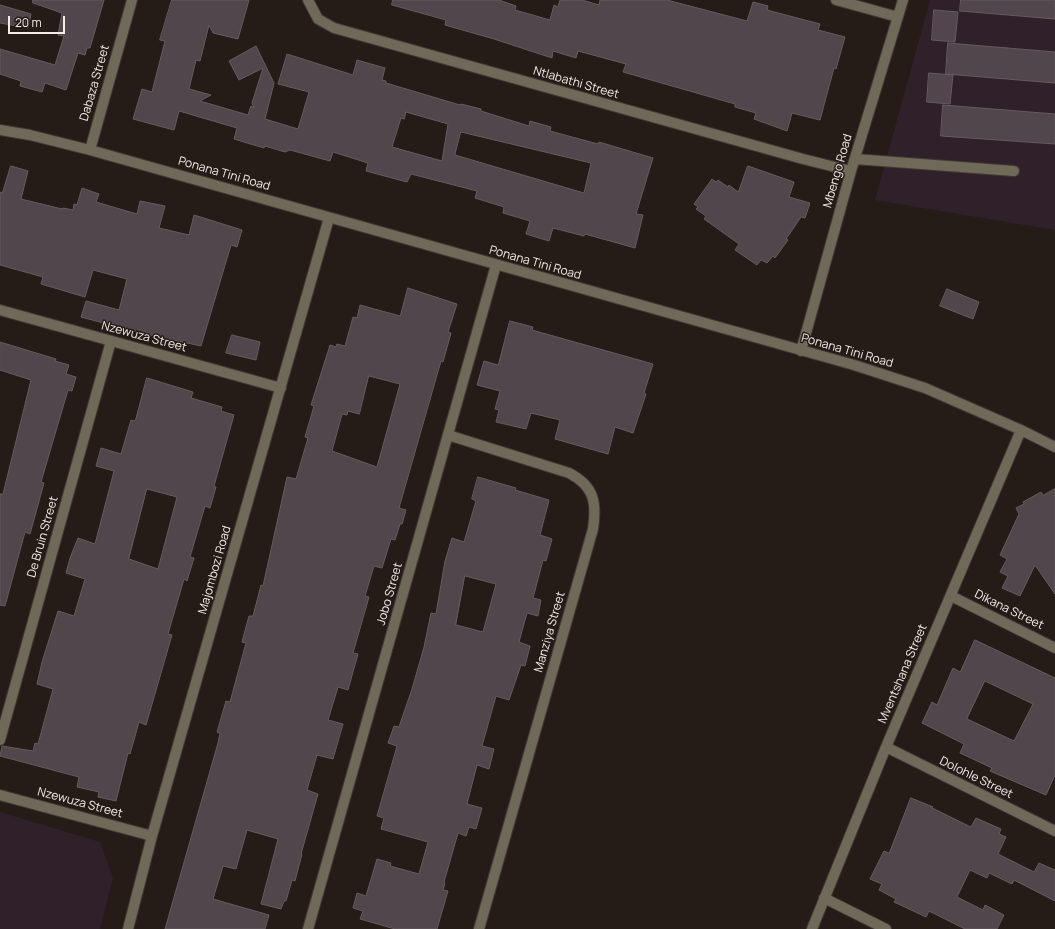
<!DOCTYPE html>
<html>
<head>
<meta charset="utf-8">
<style>
  body { margin:0 }
  #map { position:relative; width:1055px; height:929px; overflow:hidden; background:#251c17; font-family:Manrope,sans-serif }
  canvas { display:block }
  .scale { position:absolute; left:8px; top:16px; width:57px; height:18px; box-sizing:border-box; border:2px solid #f2ebe7; border-top:0; padding-left:5px; font-size:12px; line-height:14px; white-space:nowrap; color:#f2ebe7; -webkit-text-stroke:3px #251c17; paint-order:stroke }
</style>
</head>
<body>
<div id="map">
<canvas width="1055" height="929"></canvas>
<div class="scale">20 m</div>
</div>
<script>
const ctx = document.querySelector('canvas').getContext('2d');
ctx.lineJoin = 'round';
function paint(path, color) { ctx.fillStyle = color; ctx.fill(path, 'evenodd'); }
function trace(path, color, width, dash) { ctx.strokeStyle = color; ctx.lineWidth = width; ctx.lineCap = dash ? 'butt' : 'round'; ctx.setLineDash(dash || []); ctx.stroke(path); }
function label(font, color, halo, rows, align = 'center') {
  ctx.font = font + ' Manrope,sans-serif'; ctx.lineWidth = 3; ctx.setLineDash([]); ctx.textBaseline = 'middle'; ctx.strokeStyle = halo; ctx.fillStyle = color; for (const [text, x, y, turn = 0] of rows) {
    ctx.save(); ctx.translate(x, y); ctx.rotate((+turn || 0) * Math.PI / 180); ctx.textAlign = isNaN(turn) ? turn : align; if (halo) ctx.strokeText(text, 0, 0); ctx.fillText(text, 0, 0); ctx.restore();
  }
}
const education = new Path2D(`
  M930 0H1055V230L875 200Z
  M0 812 100 842 113 878 100 929H0Z`);
const building = new Path2D(`
  M33 0H104L90 48H87L85 55 78 53 66 90 45 83 42 92 20 86 21 81 0 74V49L55 65 64 36 58 35 62 13 33 3Z
  M172 0H249L238 39 213 33 209 25 200 61 196 60 189 89 211 95 200 101 248 115 251 106 254 108 252 103 263 68 239 80 229 61 256 46 274 83 265 119 298 129 309 92 278 84 287 54 353 75 357 60 385 68 382 80 386 81V83L460 105 461 104 481 109V111L529 126 530 121 551 127 550 131 598 144 599 142 653 158 636 214 643 215 635 248 585 234 584 236 553 228 549 241 526 234 530 221 503 213 504 207 475 198 477 191 411 174 407 182 366 171 368 163 333 152 330 161 290 150 285 152 265 146 264 148 234 139 237 128 179 111 174 130 133 119 142 89 152 92 165 41 160 40ZM406 112 448 124 442 161 392 147 401 118 404 119ZM461 132 591 163 584 193 455 155Z
  M393 0H499L516 6 515 10 550 20 554 5 558 7 560 0H582L599 5 600 0H667L747 21 753 2 768 6 767 10 820 24 818 30 845 37 836 69 834 68 820 120 792 113 787 131 754 119 756 113 735 107V104L623 72 626 64 578 51 576 58 553 51 552 58 494 39 445 25 446 20 392 5Z
  M961 0H1055V19L960 11Z
  M0 5 31 14 28 28 0 23Z
  M934 10 958 12 955 42 932 40Z
  M948 43 1055 52V83L946 74Z
  M929 73 953 75 950 104 927 102Z
  M943 105 1055 114V144L941 136Z
  M11 166 28 171 21 199 62 209 63 208 73 210 74 204 77 205 82 188 99 194 96 202 137 214 140 201 165 206 159 228 189 235 194 215 242 230 237 247 231 245 201 346 141 333 81 317 86 301 119 310 127 279 93 270 85 297 41 284 43 277 0 265V192L2 193Z
  M748 166 794 182 789 197 810 203 805 218 801 217 786 239 788 240 775 258 773 256 767 263 761 260 757 265 735 250 739 244 704 219 706 216 696 209 698 207 694 204 712 179 716 182 718 180 728 187 729 185 738 192Z
  M408 288 457 304 448 332 451 333 443 362 441 361 399 508 406 510 402 524H400L395 540 391 539 382 568 374 566 365 596 369 597 353 653 358 654 348 690 338 687 328 720 343 724 333 759 317 755 307 790 318 794 301 854H302L295 881 292 880 286 901H284L281 909 261 904 278 839 247 830 236 869 223 866 213 899 269 915 265 929H165L218 743 220 733 217 732 226 701 230 702 246 643 242 642 249 616H253L261 585 263 586 287 477 296 479 308 438 305 437 314 406 311 405 330 345 336 347 337 344 345 346 353 317 357 318 360 305 400 316ZM369 376 400 384 377 467 332 451 342 414 347 415 348 411 359 414Z
  M947 289 979 302 973 319 940 306Z
  M510 321 533 327 532 330 653 364 644 393 646 394 633 433 615 427 608 454 555 439 560 420 531 413 526 429 496 422 499 410 495 409 500 391 477 385 484 361 498 365Z
  M232 335 260 342 256 360 226 353Z
  M0 342 56 359 55 361 69 365 66 374 76 377 72 391 68 390 41 482 44 483 30 534 25 532 5 606 0 605V494H3L31 380 0 370Z
  M147 378 193 392 191 398 222 407 221 411 234 415 214 486 216 487 210 508 205 506 190 557 194 558 187 581 184 579 168 634 172 635 146 725 139 722 130 754 128 753 116 801 98 797 99 792 77 787 79 777 0 756 2 746 33 751 35 743 38 744 53 689 37 684 42 662 58 611 74 616 85 579 66 573 70 558 78 538 95 544 114 471 96 466 101 448 121 454 131 420 135 421ZM147 489 177 497 158 569 129 559Z
  M478 477 516 488 515 490 549 500 540 535 552 539 546 561 543 560 533 598 541 600 538 616 527 613 519 642 530 646 525 666 521 665 509 700 496 696 482 746 494 749 489 769 477 765 467 804 482 808 476 829 469 827 466 836 458 833 444 882 445 883 443 890 448 891 437 929H395L360 919 363 911 353 908 357 893 366 896 377 859 391 863 390 866 419 874 428 842 381 829 384 818 377 816 397 746 388 743 394 726 399 727 412 689 424 647 431 613 436 614 445 561 452 538 464 542 476 501 472 499ZM465 576 496 584 483 632 456 625Z
  M1055 489V594L1035 565 1020 596 1002 588 1008 576 1000 572 1007 559 1000 555 1019 514 1016 508 1024 504 1023 502 1041 492 1043 495Z
  M975 640 1055 678V775L1046 795 990 771 992 768 960 753 964 744 922 723 932 702 937 705 953 668 960 672ZM985 681 1033 704 1014 741 967 719Z
  M911 798 933 807 932 808 971 827 976 818 1001 829 999 834 1006 837 998 854 1034 872 1039 863 1055 870V901L1014 880 1012 884 989 873 987 878 970 870 957 897 983 910 985 905 1004 915 997 929H965L929 911 926 917 894 902 896 899 879 890 882 884 870 879 884 851 889 853Z`);
const minor = new Path2D(`
  M308 0 318 19 334 28 803 159 851 171
  M836 0 898 17
  M0 130 30 135 90 150 854 365 925 388 1021 430 1055 447
  M90 150 132 0
  M855 159 1014 171
  M0 310 281 388
  M801 351 851 171 903 0
  M448 435 569 473C594 486 597 502 593 529L479 929
  M951 596 1055 648
  M0 740 111 341
  M886 747 1055 831
  M0 795 152 836
  M824 898 886 929
  M128 929 152 836 329 218
  M308 929 496 265
  M812 929 886 747 1021 430`);
const streetNames = [
  ["Dabaza Street",95,83,-74],
  ["Ntlabathi Street",576,83,16],
  ["Mbengo Road",838,171,-74],
  ["Ponana Tini Road",224,174,16],
  ["Ponana Tini Road",535,263,16],
  ["Nzewuza Street",144,337,15],
  ["Ponana Tini Road",847,351,16],
  ["De Bruin Street",43,537,-74],
  ["Majombozi Road",215,570,-74],
  ["Jobo Street",390,594,-74],
  ["Dikana Street",1009,610,26],
  ["Manziya Street",550,632,-74],
  ["Mventshana Street",903,674,-67],
  ["Dolohle Street",976,778,26],
  ["Nzewuza Street",80,803,15]
];
paint(education, '#30202a');
paint(building, '#51464b');
trace(building, '#675b61', 1);
trace(minor, '#423934', 12);
trace(minor, '#6e6958', 10);
label('12px', '#f2ebe7', '#251c17', streetNames);
</script>
</body>
</html>
